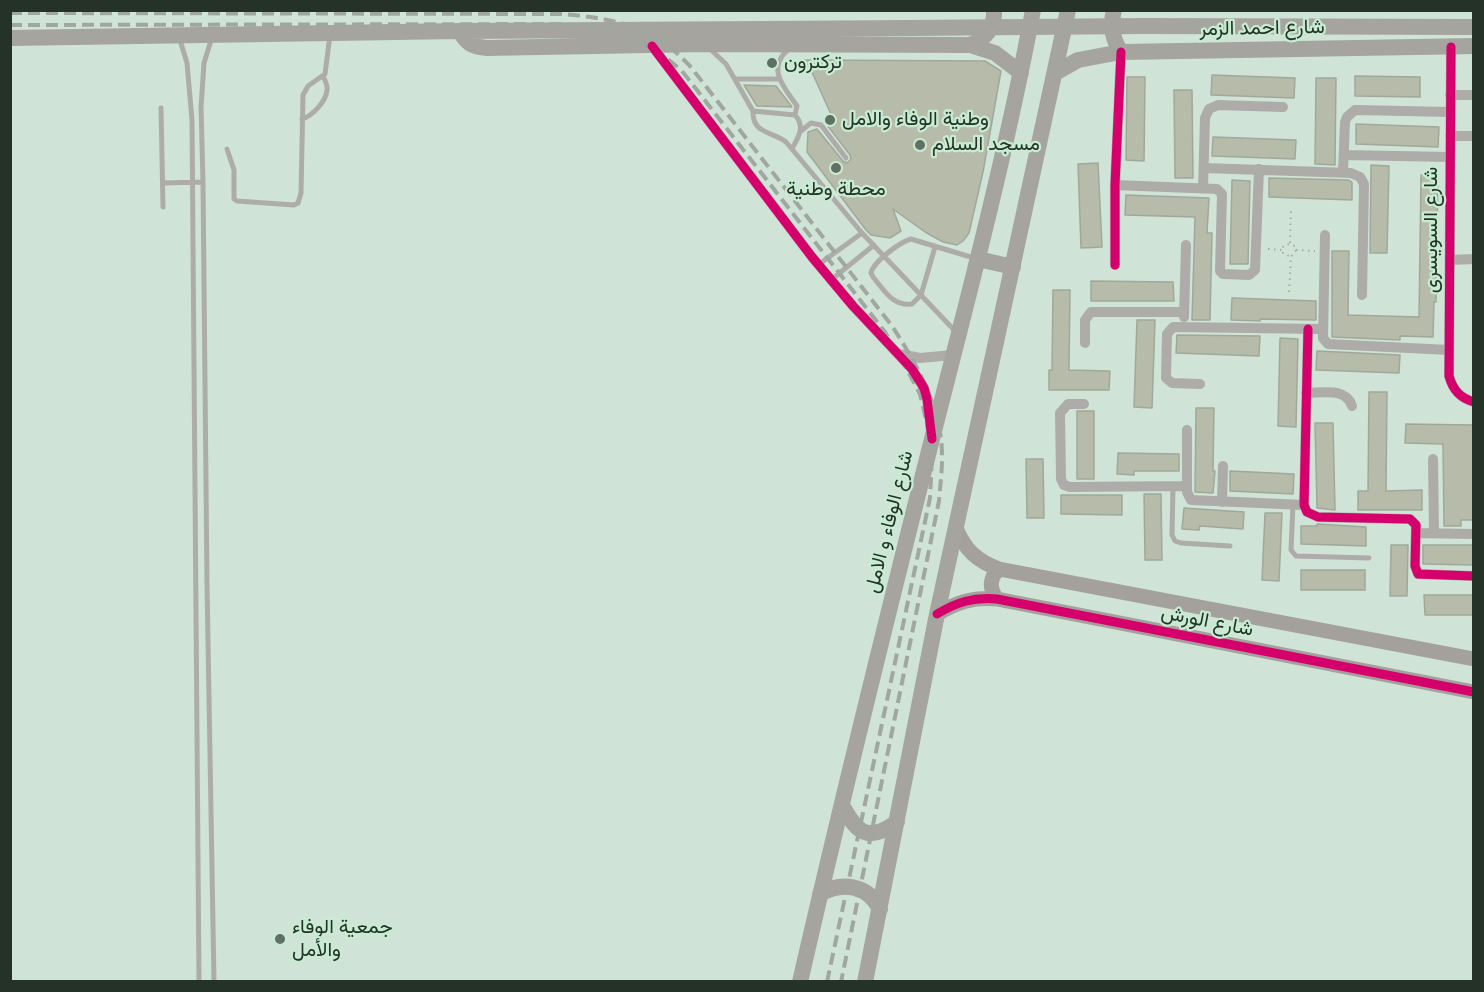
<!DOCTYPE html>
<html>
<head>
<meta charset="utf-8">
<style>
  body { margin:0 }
  #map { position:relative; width:1484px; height:992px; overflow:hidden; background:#cfe4d6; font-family:Roboto,sans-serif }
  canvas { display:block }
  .frame { position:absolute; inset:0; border:12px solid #243228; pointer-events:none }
</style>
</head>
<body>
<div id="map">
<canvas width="1484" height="992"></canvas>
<div class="frame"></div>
</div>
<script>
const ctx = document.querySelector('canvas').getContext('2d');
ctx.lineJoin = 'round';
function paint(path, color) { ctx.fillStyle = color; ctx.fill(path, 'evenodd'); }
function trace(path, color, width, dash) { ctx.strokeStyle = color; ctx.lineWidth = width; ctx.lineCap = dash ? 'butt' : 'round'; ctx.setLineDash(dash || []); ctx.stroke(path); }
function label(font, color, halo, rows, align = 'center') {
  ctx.font = font + ' Roboto,Vazirmatn,sans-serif'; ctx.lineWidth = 4.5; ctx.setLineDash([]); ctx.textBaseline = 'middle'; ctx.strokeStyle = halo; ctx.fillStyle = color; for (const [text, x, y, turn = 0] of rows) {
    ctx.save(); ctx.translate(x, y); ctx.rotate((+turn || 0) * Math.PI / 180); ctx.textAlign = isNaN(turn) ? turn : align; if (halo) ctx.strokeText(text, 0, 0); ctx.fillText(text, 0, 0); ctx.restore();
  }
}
const building = new Path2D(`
  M804 60 985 61 1001 71 983 172 969 233 963 241 957 245 943 242 925 232 893 209 901 231 890 238 871 235 866 230 807 152 808 132 817 129 843 161 847 163 851 159 850 155 827 125 835 123 810 68Z
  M1212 75 1295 78 1294 98 1211 95Z
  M1355 76 1420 77V97L1355 96Z
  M1127 77H1145L1144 161 1126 160Z
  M1316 78H1336L1335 165 1315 164Z
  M744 85 776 86 792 107 757 106Z
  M1174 90H1192L1193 178H1175Z
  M1356 124 1439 127 1438 147 1356 144Z
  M1213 137 1296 140 1295 159 1212 156Z
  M1098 163 1102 247 1081 248 1078 164Z
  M1371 165 1389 166 1387 253H1370Z
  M1421 175 1438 176 1436 302H1434L1433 337 1400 336V340L1332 337V251H1349L1348 315 1419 317Z
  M1269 178 1349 180 1352 182V200L1269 197Z
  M1232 180 1250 181 1248 264H1230Z
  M1126 195 1209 198 1207 233H1212L1210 320H1192L1195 217 1125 215Z
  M1091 281 1173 282 1174 301H1091Z
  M1053 290H1070L1069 370 1110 371 1109 390H1049V370H1052Z
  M1232 298 1316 301V320L1260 319V321L1231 320Z
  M1137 320H1155L1152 408 1134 407Z
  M1177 335 1260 336 1259 356 1176 353Z
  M1280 338 1298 339 1296 427 1278 426Z
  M1317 351 1400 355 1399 373 1316 370Z
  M1369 392H1387L1386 491 1422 490V510H1358V491H1368Z
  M1196 408H1214L1213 471H1215L1213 493 1195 492Z
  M1077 411H1094V479H1077Z
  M1315 423H1333L1335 510 1317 508Z
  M1406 424 1473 425V520H1461V526H1444L1443 444 1405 443Z
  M1118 453 1179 454V471H1134V475L1117 474Z
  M1026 459H1043L1044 518H1027Z
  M1230 471 1294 474 1293 494 1230 491Z
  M1144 494H1161L1162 560H1145Z
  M1061 495H1122V515L1061 514Z
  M1184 508 1244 512 1243 529 1200 526 1199 530 1182 529Z
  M1265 513H1282L1279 581 1262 580Z
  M1317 524 1366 527V546L1301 544V526H1317Z
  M1391 545H1408L1407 596H1390Z
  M1423 545H1473V565L1423 564Z
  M1301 570H1365V590H1301Z
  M1424 595H1473V615H1425Z`);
const path = new Path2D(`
  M1290 243 1291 208
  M1268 249 1283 250
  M1296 250 1315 251
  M1289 292 1291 257 1296 250 1295 246 1287 244 1283 247V253L1291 257`);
const lane = new Path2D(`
  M212 37 204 63 201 107 203 182 207 584 214 982
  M180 40 187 63 192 120 199 982
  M709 48 726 64 753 111 795 115 797 106C784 87 765 68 790 48
  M735 79H779
  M161 108 163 207
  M753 111C752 134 772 131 786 142L862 233 956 332
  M302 119C312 116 326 102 327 90 328 86 325 80 323 76
  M801 131 811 123 821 125 846 158
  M227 149 234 170V199L237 201 294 205 298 203 301 193 303 95 308 86 325 74 330 35
  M792 149C798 137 806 127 795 115
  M163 183 203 182
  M935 247 921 295 912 304C893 307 884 290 873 277L871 273C873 262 900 242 911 239L974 258
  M818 265 862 233
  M831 280 874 245
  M1173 486 1172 535 1175 541 1181 543 1230 546
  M1293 504 1291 550 1296 556 1369 558`);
const street = new Path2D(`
  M652 46 812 257 853 306 912 369 924 388 927 399 931 429
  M1451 47 1449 376C1453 390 1460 398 1474 402
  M1450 95H1474
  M1450 136H1474
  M1344 155 1450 157
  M1204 168 1351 173 1360 177 1364 184 1362 295
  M1343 172 1345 122 1347 117 1355 110 1450 112
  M1115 185 1217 189 1222 194 1220 271 1223 274 1249 275 1255 270 1259 169
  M1203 188 1205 118 1209 109 1218 105 1283 107
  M1325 235 1323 338 1328 344 1449 350
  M1450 260 1474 259
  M1115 265V185L1121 52
  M1184 317 1186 245
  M1308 329 1304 505 1307 512 1318 517 1410 519 1416 525 1415 566 1418 574 1474 576
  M1085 343V320L1091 312H1184
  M899 354 920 358 953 355
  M1200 384 1172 383 1166 378 1167 334 1173 327 1323 329
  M1306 393C1322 393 1346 387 1352 406
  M1084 404H1068L1060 413 1061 479 1064 485 1070 487 1187 486
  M1187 430V492L1191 500 1304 505
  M1433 459 1434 533
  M1222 502 1223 466
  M1416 533 1474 534`);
const secondary = new Path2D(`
  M956 528C965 550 977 561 999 569L1474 659
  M997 599C989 589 989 578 999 569
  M937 614C957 602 973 597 997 599L1474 692`);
const primary = new Path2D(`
  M1114 10C1110 26 1112 39 1121 52
  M1142 26 1474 27
  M460 31C466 44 474 47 487 48L702 44 970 45 995 53 1021 73
  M10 38 460 31 909 28
  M970 45C986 39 995 27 994 10
  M1055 73 1078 60 1121 52 1474 46
  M978 259 1013 267
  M842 805C857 833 868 843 897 822
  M820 894C842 881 868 885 880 909
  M800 982C842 799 887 617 933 435 969 294 1006 154 1033 10
  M865 982 937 614 1068 10`);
const rail = new Path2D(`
  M10 13 561 14C597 17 635 22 665 43 674 50 682 58 690 66L892 326C918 366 943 410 942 459 942 473 940 487 939 501L841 982
  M10 25 562 24C614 28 642 36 682 71L885 332 904 364 920 394 927 424 932 458 930 498 827 982`);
const primaryBridge = new Path2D(`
  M909 28 1142 26`);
const cycleway = new Path2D(`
  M652 46 812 257 853 306 912 369 924 388 927 399 932 439
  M1451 47 1449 376C1453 390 1460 398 1474 402
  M1115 265V185L1121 52
  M1308 329 1304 505 1307 512 1318 517 1410 519 1416 525 1415 566 1418 574 1474 576
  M937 614C957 602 973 597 997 599L1474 692`);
const markers = [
  [772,63,6,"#607065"],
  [830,120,6,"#607065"],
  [920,145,6,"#607065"],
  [836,168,6,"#607065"],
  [280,939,6,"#607065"]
];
const streetNames = [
  ["شارع احمد الزمر",1262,29,-1],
  ["شارع السويسرى",1432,230,-90],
  ["شارع الوفاء و الامل",890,522,-76],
  ["شارع الورش",1207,622,11]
];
const poiNames = [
  ["تركترون",784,63],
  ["وطنية الوفاء والامل",842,120],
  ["مسجد السلام",932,145],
  ["محطة وطنية",836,190,"center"],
  ["جمعية الوفاء",292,928],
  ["والأمل",292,951]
];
paint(building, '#b6bca9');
trace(building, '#a0a89b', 1.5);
trace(path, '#a8aba6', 2, [1.5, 4.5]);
trace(lane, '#aeaca8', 5);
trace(street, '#aeaca8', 10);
trace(secondary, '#a4a19d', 15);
trace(primary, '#a5a49f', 16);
trace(rail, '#a0a6a0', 4, [12, 6]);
trace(primaryBridge, '#a5a49f', 16);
trace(cycleway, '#d6006c', 9);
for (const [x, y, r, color] of markers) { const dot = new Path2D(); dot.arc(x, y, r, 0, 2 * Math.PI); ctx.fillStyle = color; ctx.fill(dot); trace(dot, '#c7ecd2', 2); }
label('20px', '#243228', '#c7ecd2', streetNames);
label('20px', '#243228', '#c7ecd2', poiNames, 'left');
</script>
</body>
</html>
